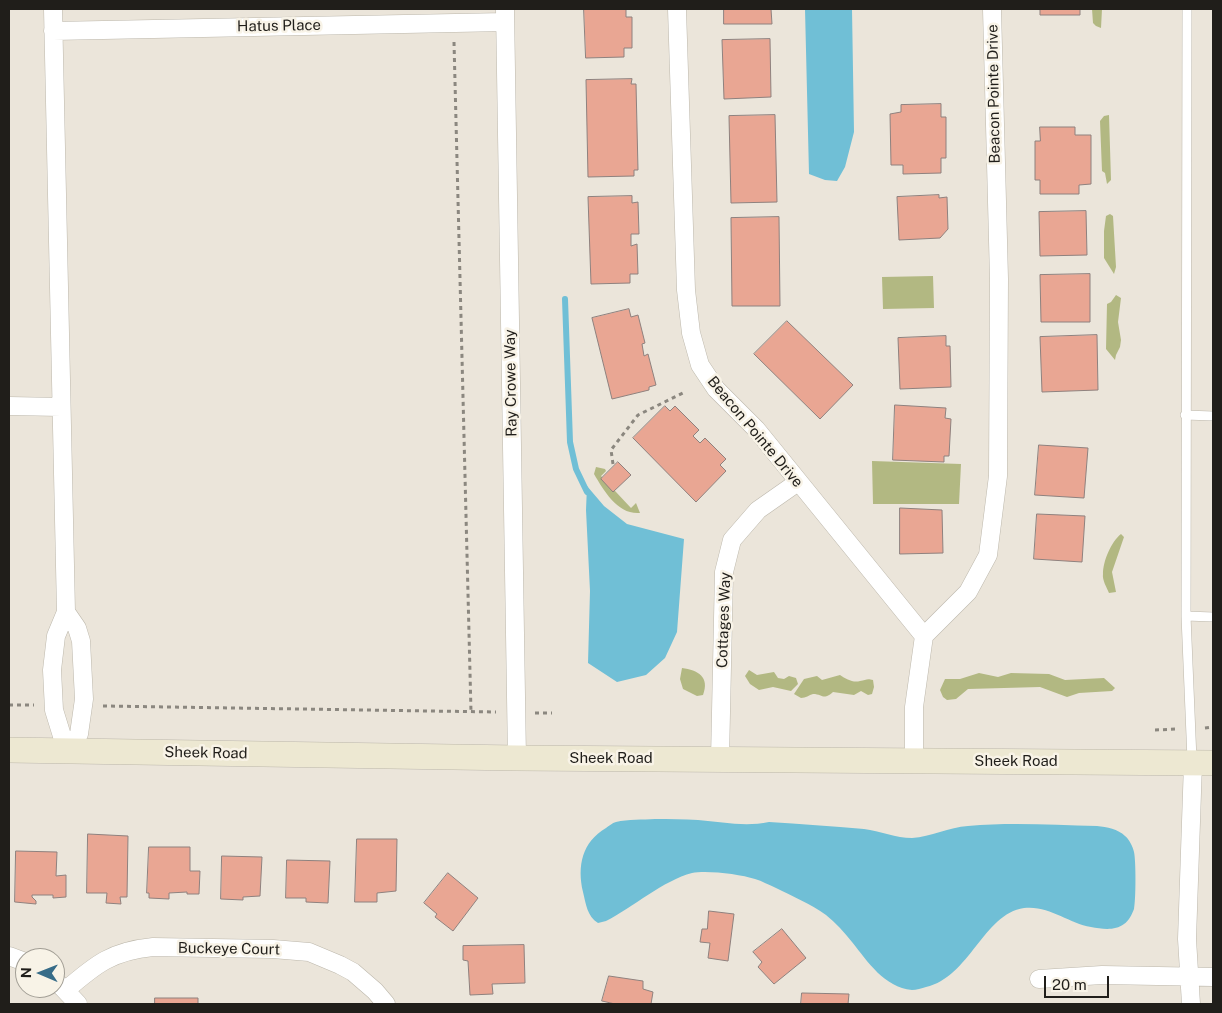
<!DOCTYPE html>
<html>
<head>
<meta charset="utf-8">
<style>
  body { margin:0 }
  #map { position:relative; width:1222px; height:1013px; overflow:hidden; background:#ebe5da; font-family:"Public Sans",sans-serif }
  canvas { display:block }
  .frame { position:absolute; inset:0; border:10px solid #201e1a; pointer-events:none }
  .north { position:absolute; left:15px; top:948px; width:50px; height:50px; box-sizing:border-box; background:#f8f3e7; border:1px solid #a29e95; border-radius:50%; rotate:271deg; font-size:14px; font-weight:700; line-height:20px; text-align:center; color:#201e1a }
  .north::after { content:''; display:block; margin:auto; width:18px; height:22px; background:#376c88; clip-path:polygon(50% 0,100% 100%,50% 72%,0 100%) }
  .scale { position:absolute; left:1044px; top:976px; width:65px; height:22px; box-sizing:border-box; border:2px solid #201e1a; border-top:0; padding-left:6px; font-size:15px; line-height:18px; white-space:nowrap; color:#201e1a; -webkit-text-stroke:4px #f8f3e7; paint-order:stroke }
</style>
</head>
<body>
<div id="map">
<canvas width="1222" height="1013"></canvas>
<div class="frame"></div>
<div class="north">N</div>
<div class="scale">20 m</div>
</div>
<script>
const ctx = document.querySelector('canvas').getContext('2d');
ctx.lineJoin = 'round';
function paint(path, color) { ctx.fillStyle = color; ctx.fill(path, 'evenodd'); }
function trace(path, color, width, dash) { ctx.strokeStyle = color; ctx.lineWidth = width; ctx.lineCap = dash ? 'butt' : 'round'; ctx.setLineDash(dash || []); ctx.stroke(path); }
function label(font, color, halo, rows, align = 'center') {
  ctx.font = font + ' "Public Sans",sans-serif'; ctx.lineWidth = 5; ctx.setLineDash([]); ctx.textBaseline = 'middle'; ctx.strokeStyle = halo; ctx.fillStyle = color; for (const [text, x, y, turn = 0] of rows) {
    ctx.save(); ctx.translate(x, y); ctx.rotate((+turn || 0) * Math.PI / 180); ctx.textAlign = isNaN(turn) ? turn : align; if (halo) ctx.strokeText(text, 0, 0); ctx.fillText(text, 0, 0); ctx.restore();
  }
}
const green = new Path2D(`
  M1092 9H1102L1101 28 1096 26 1093 23Z
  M1109 115 1111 180 1107 184 1105 173 1102 171 1100 121 1104 116Z
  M1110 214 1113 216 1116 267 1114 274 1104 258V231L1106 216Z
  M933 276 934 308 883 309 882 277Z
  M1116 295 1121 298 1118 322 1121 340 1120 347 1116 355 1115 360 1106 349 1107 304 1111 302Z
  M872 461 961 464 959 504H873Z
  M596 467 605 469 606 471 601 476 631 508 636 503 640 513C618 515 604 491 594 474Z
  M1121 534 1124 537 1112 572 1116 592 1109 593C1107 588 1102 580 1103 574 1103 561 1111 542 1121 534Z
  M682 668C698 670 710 677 703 695L697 696 683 689 680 679Z
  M749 670 757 675 774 672 778 678 784 679 789 676 796 678 798 684 791 691 773 687 759 690 750 684 745 676Z
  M979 673 998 677 1011 673 1049 674 1065 680 1104 678 1115 688 1112 691 1079 693 1067 697 1040 687 968 689 956 699 947 700 943 697 940 690 945 679H960Z
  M840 675C846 679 853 683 860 681 866 680 867 678 873 680L874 687 872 694 868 695 861 691 854 695 833 692C823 701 823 694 813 694 809 695 806 698 801 698L794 694 804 679 817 676 822 680Z`);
const water = new Path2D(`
  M805 9H852L854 132 845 167 837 181 825 180 809 174Z
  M587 486 604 506 627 524 684 539 677 632 665 658 646 675 617 682 588 663 590 591 586 510Z
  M655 819C669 819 684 819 698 820 722 822 745 827 769 822 800 824 832 826 864 829 880 831 896 838 912 838 931 837 949 827 968 826 1011 822 1054 825 1097 826 1107 827 1118 829 1125 836 1129 839 1133 847 1134 852 1136 861 1136 899 1134 909 1132 914 1129 921 1124 924 1115 931 1102 929 1091 927 1068 923 1049 905 1024 908 983 914 970 977 926 987 922 988 916 990 912 990 884 987 868 962 852 942 844 932 836 923 826 915 811 904 792 896 776 888 769 885 762 881 755 879 740 874 706 870 692 873 664 880 632 908 606 921L598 923C587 916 586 904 583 892 577 866 582 842 606 828 609 826 612 823 616 822 628 819 643 820 655 819Z`);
const stream = new Path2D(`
  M565 299 570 442 576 469 587 492`);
const building = new Path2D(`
  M584 9H626V17H632V48H624V57L586 58Z
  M724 9H771L772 24H724Z
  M1029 9H1080V15H1040V10Z
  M770 39 771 97 724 99 722 40Z
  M632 79 631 84H636L638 170H634V176L588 177 586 80Z
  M941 104V117H946V158H941V173L903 174V165H891L890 114 901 112V105Z
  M775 115 777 202 731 203 729 116Z
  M1040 127H1075V135H1091V184L1079 185V194H1040V180H1035V141H1040Z
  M939 195V198L947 197 948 229 940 238 899 240 897 197Z
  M632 196V203L638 202 639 234H631V246L637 244 638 274H630V283L591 284 588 197Z
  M1086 211 1087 255 1040 256 1039 212Z
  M779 217 780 306H732L731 218Z
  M1090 274V322H1041L1040 275Z
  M629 309 631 317 638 315 645 343 642 344 644 356 648 354 656 385 649 387V390L612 399 592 318Z
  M787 321 853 385 820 419 754 354Z
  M1097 335 1098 390 1042 392 1040 337Z
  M946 336V346H950L951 387 900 389 898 338Z
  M895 405 946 408 945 418 951 419 949 456H944V462L893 460Z
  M665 406 670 411 675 406 699 430 693 436 700 443 705 438 726 459 720 465 726 471 696 502 633 438Z
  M1039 445 1088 448 1084 498 1035 495Z
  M618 462 631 475 613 492 601 479Z
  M900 508 942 510 943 553 900 554Z
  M1037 514 1085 516 1082 562 1034 559Z
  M88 834 128 836 127 897H120L121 904 106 903 107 893H87Z
  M357 839H397L396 891 377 893V902H355Z
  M149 847H190V871H200L199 894H187V892L169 893V899L149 898V893H147Z
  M16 851 57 852 56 876 66 875V897L53 898V895H32V897L36 901V904L15 902Z
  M222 856 262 857 260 896 243 897V900L221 899Z
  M287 860 330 861 328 903 306 902V898H286Z
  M448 873 478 898 453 931 435 917 437 914 424 903Z
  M709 911 734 914 728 961 708 958 710 943 700 942 702 929H707Z
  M782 929 806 958 774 984 758 967 762 962 753 952Z
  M524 945 525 983 492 984 493 994 470 995 468 961 463 960V946Z
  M609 976 643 981V989L653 992 651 1004H615L602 1001Z
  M802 993 849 994 848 1004H801Z
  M155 998H198V1004H155Z`);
const path = new Path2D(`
  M454 42 471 712
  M613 464 611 450 638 415 683 393
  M9 705H34
  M103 706 496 712
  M535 713H552
  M1205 728 1213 727
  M1155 730 1177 729`);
const lane = new Path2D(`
  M1187 9 1186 616 1192 760
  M1185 415 1213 416
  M1186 616 1213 617`);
const street = new Path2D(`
  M53 9 66 612 56 636 52 670 54 710 62 736 68 750 79 734 84 699 81 641 77 628 66 612
  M505 9 517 758
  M677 9 686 290 691 333 700 365 716 389 756 429 924 636
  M53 31 505 22
  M9 406 61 407
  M720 759 724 572 732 540 758 510 798 482
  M914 761V707L924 636 968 592 988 555 998 476 999 279 992 9
  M9 956 25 962
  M1039 979 1102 975 1213 977
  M55 981 63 988 78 1004
  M66 990C96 964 112 951 153 947L273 949 309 952 340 965 353 972 375 991 386 1004
  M1191 1004 1187 939 1193 763`);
const secondary = new Path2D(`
  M9 750 517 758 1213 763`);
const streetNames = [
  ["Hatus Place",279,26,-1],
  ["Beacon Pointe Drive",994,94,-91],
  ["Ray Crowe Way",511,383,-91],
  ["Beacon Pointe Drive",755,432,50],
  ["Cottages Way",724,620,-88],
  ["Sheek Road",206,753,1],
  ["Sheek Road",611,758],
  ["Sheek Road",1016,761],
  ["Buckeye Court",229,949,1]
];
paint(green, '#b2b882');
paint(water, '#70bfd6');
trace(stream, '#70bfd6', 6);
paint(building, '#e9a693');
trace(building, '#8e817e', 1);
trace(lane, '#bcb7ab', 10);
trace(street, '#bcb7ab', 19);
trace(secondary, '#bcb7ab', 26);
trace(path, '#8b877f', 3, [4, 4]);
trace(lane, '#fff', 9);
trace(street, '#fff', 18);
trace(secondary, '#ede8d2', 25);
label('15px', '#201e1a', '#f8f3e7', streetNames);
</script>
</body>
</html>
